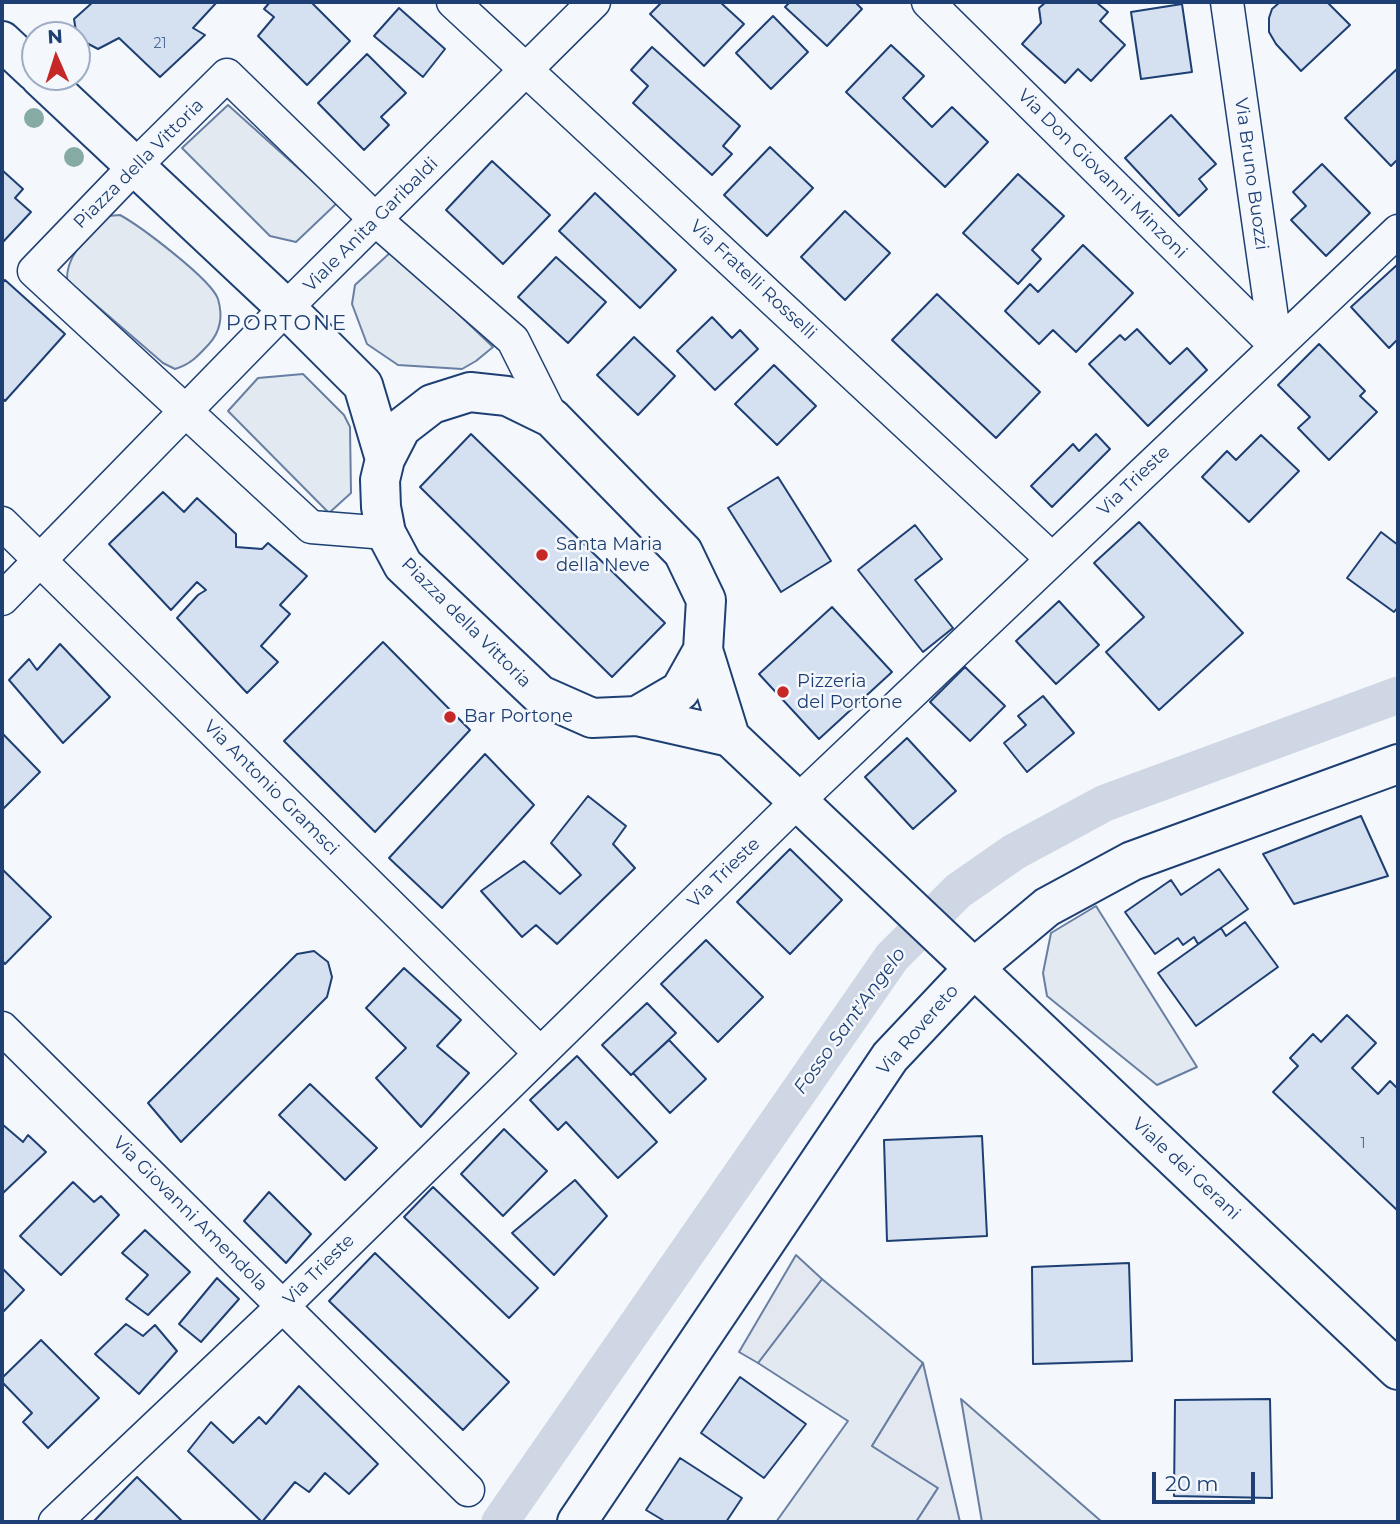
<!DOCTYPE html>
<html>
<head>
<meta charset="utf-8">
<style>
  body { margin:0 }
  #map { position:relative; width:1400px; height:1524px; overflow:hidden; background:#f4f7fb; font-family:Montserrat,sans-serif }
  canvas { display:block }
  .frame { position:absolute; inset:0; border:4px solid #1d3f73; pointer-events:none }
  .north { position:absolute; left:21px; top:21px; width:70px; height:70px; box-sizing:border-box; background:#f4f7fb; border:2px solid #9eadc5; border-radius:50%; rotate:357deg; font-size:19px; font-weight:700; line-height:28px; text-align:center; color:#1d3f73 }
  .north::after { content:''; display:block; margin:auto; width:24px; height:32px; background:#c62828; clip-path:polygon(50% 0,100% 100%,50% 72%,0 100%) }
  .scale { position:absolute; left:1152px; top:1472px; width:103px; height:32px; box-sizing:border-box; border:4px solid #1d3f73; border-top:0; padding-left:9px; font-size:21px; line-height:24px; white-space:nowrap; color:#1d3f73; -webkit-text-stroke:5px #f4f7fb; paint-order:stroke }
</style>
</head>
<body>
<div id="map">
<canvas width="1400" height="1524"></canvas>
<div class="frame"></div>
<div class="north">N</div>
<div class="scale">20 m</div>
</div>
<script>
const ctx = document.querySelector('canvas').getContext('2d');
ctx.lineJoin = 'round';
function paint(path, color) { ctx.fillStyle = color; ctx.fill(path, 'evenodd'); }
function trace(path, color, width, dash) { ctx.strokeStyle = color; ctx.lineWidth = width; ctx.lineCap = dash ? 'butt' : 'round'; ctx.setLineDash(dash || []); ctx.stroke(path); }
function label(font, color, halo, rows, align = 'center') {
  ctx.font = font + ' Montserrat,sans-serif'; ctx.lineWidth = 5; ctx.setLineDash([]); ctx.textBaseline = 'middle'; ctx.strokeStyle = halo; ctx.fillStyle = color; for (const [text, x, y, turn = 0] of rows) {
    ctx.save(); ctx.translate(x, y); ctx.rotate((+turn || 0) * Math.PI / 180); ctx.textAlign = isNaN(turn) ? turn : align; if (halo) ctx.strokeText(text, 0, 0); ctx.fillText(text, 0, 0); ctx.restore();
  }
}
const green = new Path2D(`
  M228 105 337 203 296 242 270 236 182 148Z
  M120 215C140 226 211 279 218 299 223 316 220 332 209 344 198 356 191 364 175 369L163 363 67 280C66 253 91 234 108 216Z
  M392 251 493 347 476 361 462 369 398 365 367 344 352 304 355 285Z
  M303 374 344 415 350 427 351 493 329 513 228 411 258 378Z
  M1096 906 1197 1067 1157 1085 1047 996 1043 973 1051 933Z
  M822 1279 923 1363 872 1446 938 1488 916 1522H776L848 1421 758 1363Z
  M961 1399 1102 1522H982Z`);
const parking = new Path2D(`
  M796 1255 822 1279 758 1363 739 1352Z
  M923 1363 960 1522H916L938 1488 872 1446Z`);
const canal = new Path2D(`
  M500 1522 892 957 958 891 1014 852 1105 803 1398 695`);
const building = new Path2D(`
  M93 2H217L193 28 205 35 160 77 119 38 98 49 77 38 74 19Z
  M270 2H311L350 41 307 85 258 36 274 17 264 9Z
  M662 2H720L744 24 704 66 650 14Z
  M790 2H855L862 9 827 46 785 7Z
  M1046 2H1096L1108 12 1100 21 1125 45 1091 81 1078 69 1065 83 1022 44 1041 23 1039 8Z
  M1280 2H1327L1350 25 1301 71 1276 44 1269 32V18L1272 9Z
  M1182 4 1192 72 1141 79 1131 12Z
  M399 8 445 49 423 77 374 36Z
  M773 16 808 52 771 89 736 53Z
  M891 45 924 76 903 98 932 127 952 107 988 142 945 187 846 92Z
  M652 47 740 126 723 146 732 154 712 175 633 103 648 86 631 70Z
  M367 54 406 93 381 117 389 125 364 150 318 103Z
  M1398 68V159L1391 166 1345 118Z
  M1171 115 1216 164 1199 179 1207 189 1179 216 1125 158Z
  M770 147 813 188 767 236 724 195Z
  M492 161 550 215 503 264 446 210Z
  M1322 164 1370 213 1326 256 1291 220 1306 206 1293 192Z
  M2 170 23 189 15 198 31 212 2 243Z
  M1018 174 1064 216 1032 250 1041 259 1018 284 963 233Z
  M595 193 676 270 640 308 559 231Z
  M845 211 890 253 845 300 801 257Z
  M1083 245 1133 293 1076 352 1053 330 1039 344 1005 311 1030 284 1038 292Z
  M556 257 606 302 568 343 518 297Z
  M1398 264V339L1389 348 1351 307Z
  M5 280 65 334 5 401 2 398V283Z
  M937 294 1040 392 996 438 892 340Z
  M712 317 732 338 740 330 758 349 715 390 677 351Z
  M1137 329 1170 364 1187 348 1207 370 1148 426 1089 364 1120 335 1125 340Z
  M634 337 675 376 638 415 597 375Z
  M1319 344 1365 391 1360 396 1377 412 1329 460 1298 428 1310 417 1278 385Z
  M774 365 816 406 777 445 735 404Z
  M471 434 665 623 612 677 420 487Z
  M1096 434 1110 449 1052 507 1031 486 1073 444 1079 451Z
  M1261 435 1299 471 1249 522 1202 477 1227 451 1236 460Z
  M778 477 831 561 781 592 728 508Z
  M163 492 184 512 197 498 236 534V547L262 549 268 543 307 576 280 605 290 614 261 646 278 662 247 693 177 618 198 595 206 590 197 582 171 610 109 544Z
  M1139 522 1243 633 1159 710 1106 652 1144 617 1094 563Z
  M915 525 942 559 915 580 953 628 923 652 858 570Z
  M1381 532 1398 545V607L1394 612 1347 578Z
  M1059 601 1099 645 1056 684 1016 641Z
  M832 607 892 672 819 739 759 674Z
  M383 642 470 730 375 832 284 741Z
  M60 644 110 697 63 743 9 680 29 659 37 670Z
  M965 667 1005 706 970 741 930 702Z
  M1043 696 1074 733 1027 772 1004 743 1026 725 1018 716Z
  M2 733 40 772 2 810Z
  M907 738 956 791 913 829 865 777Z
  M485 754 534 805 442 908 389 858Z
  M588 796 626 826 613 844 635 868 557 944 536 925 522 937 481 891 524 861 560 894 581 875 551 843Z
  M1361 816 1388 876 1294 904 1263 854Z
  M790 849 842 900 790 954 737 902Z
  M2 869 51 917 5 964 2 960Z
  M1219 869 1248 909 1198 944 1194 937 1183 945 1178 938 1155 954 1125 912 1171 880 1181 895Z
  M1245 922 1278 967 1196 1026 1158 973 1221 928 1226 936Z
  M706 940 763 997 718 1042 661 984Z
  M314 951 328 962 332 977 327 997 181 1142 148 1103 297 954Z
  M404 968 461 1020 437 1046 469 1073 421 1127 376 1078 406 1048 366 1008Z
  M647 1003 676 1033 631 1075 602 1045Z
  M1347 1015 1376 1043 1352 1068 1378 1094 1390 1081 1398 1089V1211L1273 1092 1298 1066 1290 1058 1313 1034 1321 1042Z
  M669 1040 706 1079 670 1113 633 1073Z
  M577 1056 657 1142 618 1178 566 1122 558 1130 530 1100Z
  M310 1084 377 1148 345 1180 279 1115Z
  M2 1124 23 1142 28 1135 46 1152 2 1194Z
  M504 1129 547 1171 503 1216 461 1174Z
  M982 1136 987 1236 887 1241 884 1140Z
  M575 1180 607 1216 554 1275 512 1233Z
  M73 1182 94 1202 101 1196 119 1215 61 1275 20 1236Z
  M433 1187 538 1288 509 1318 404 1217Z
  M269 1192 311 1234 286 1263 244 1221Z
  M145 1230 190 1272 148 1315 126 1299 148 1275 122 1253Z
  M375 1253 509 1382 463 1430 329 1301Z
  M1129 1263 1132 1361 1033 1364 1032 1267Z
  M2 1268 24 1290 2 1313Z
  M217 1278 239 1299 201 1342 179 1324Z
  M126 1324 143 1336 155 1325 177 1351 139 1394 95 1354Z
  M41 1340 99 1398 48 1448 23 1422 32 1413 2 1382V1378Z
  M740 1377 806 1424 764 1478 701 1433Z
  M299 1386 378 1464 349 1494 325 1473 309 1492 295 1482 262 1522 188 1451 211 1422 233 1443 259 1417 266 1424Z
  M1270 1399 1272 1498 1174 1496 1175 1400Z
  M680 1458 742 1498 726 1522H666L646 1510Z
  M137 1477 183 1522H93Z`);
const street = new Path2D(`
  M453 2 1052 559
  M928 2 1276 346
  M1227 2 1276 346
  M2 523 540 1053
  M386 533 311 527 34 271 135 166 227 75 376 220 513 340 552 418
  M2 599 286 308 594 2
  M2 1028 468 1490
  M55 1522 283 1306 799 800 1398 231`);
const secondary = new Path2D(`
  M2 41 35 72
  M40 77 286 308 363 385 385 459
  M470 392 507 396 552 418 683 552 706 600 703 650 680 691 637 716 592 718 540 695 403 565 386 533 381 507 380 480 385 459 401 428 432 404Z
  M703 650 730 737 1398 1370
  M637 716 730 737
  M577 1522 890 1057 974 968 1047 907 1132 861 1398 764`);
const trees = [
  [34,118],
  [74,157]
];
const markers = [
  [542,555,7,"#c62828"],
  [783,692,7,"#c62828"],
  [450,717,7,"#c62828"]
];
const numberNames = [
  ["21",160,44],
  ["1",1363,1144]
];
const streetNames = [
  ["Piazza della Vittoria",139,164,-45],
  ["Via Don Giovanni Minzoni",1102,174,45],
  ["Via Bruno Buozzi",1251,174,82],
  ["Viale Anita Garibaldi",371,225,-45],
  ["Via Fratelli Rosselli",753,280,43],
  ["Via Trieste",1134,481,-44],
  ["Piazza della Vittoria",466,623,45],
  ["Via Antonio Gramsci",271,788,45],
  ["Via Trieste",724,873,-44],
  ["Via Rovereto",918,1030,-49],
  ["Viale dei Gerani",1186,1169,43],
  ["Via Giovanni Amendola",190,1214,45],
  ["Via Trieste",319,1270,-45]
];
const poiNames = [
  ["Santa Maria",556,545],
  ["della Neve",556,566],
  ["Pizzeria",797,682],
  ["del Portone",797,703],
  ["Bar Portone",464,717]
];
const waterNames = [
  ["Fosso Sant'Angelo",850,1021,-54]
];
const quarterNames = [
  ["PORTONE",287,324]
];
paint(green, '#e3e9f0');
trace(green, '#687fa3', 2);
paint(parking, '#e3e8f0');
trace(parking, '#687fa3', 2);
trace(canal, '#cfd7e4', 37);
paint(building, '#d5e0f0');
trace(building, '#1d3f73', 2);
trace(street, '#1d3f73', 35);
trace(secondary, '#1d3f73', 42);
trace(street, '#f4f7fb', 32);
trace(secondary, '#f4f7fb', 38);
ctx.fillStyle = '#86aba6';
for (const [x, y] of trees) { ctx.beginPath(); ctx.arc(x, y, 10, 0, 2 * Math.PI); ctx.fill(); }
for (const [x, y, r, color] of markers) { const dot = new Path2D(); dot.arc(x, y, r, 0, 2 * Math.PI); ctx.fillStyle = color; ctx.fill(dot); trace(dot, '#f4f7fb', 2.5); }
label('14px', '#4b6792', null, numberNames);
label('18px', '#1d3f73', '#f4f7fb', streetNames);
label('18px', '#1d3f73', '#f4f7fb', poiNames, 'left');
label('italic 19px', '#1d3f73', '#f4f7fb', waterNames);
ctx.letterSpacing = '2px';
label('21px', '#1d3f73', '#f4f7fb', quarterNames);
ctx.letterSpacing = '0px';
</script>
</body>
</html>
